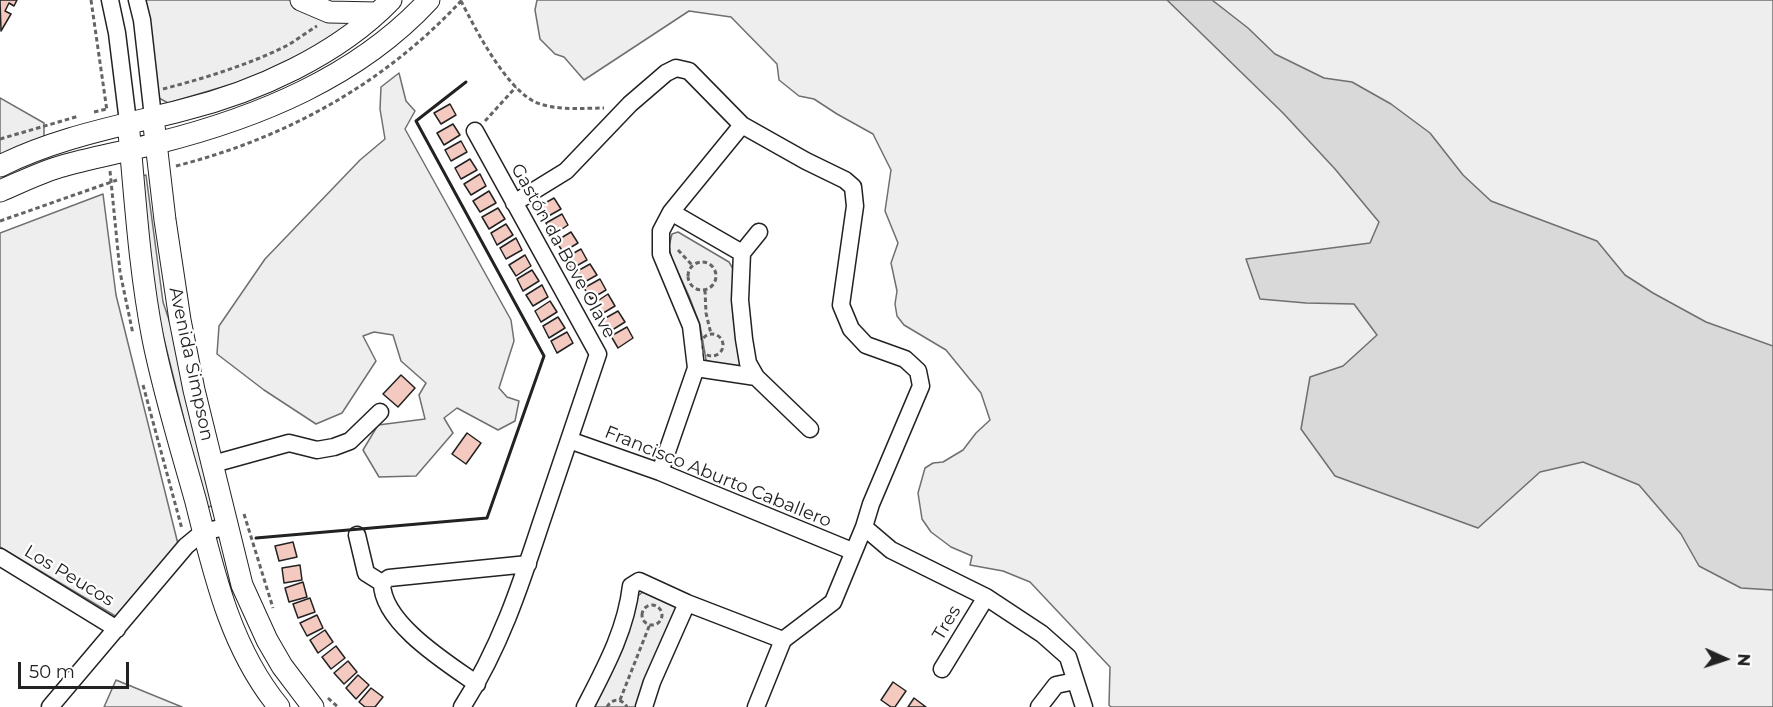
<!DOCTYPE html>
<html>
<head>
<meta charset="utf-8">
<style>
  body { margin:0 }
  #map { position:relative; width:1773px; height:707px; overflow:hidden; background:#fff; font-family:Montserrat,sans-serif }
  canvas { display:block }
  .north { position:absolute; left:1695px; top:629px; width:60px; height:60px; -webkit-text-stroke:4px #fff; paint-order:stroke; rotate:93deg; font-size:16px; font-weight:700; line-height:24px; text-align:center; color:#222 }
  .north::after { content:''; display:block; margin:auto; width:21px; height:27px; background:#222; clip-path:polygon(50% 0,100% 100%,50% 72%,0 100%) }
  .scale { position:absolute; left:18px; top:662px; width:111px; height:27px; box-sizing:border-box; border:3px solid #222; border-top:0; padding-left:8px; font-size:18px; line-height:21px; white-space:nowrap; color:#222; -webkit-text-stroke:4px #fff; paint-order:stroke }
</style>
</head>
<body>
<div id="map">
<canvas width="1773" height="707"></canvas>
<div class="north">N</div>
<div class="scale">50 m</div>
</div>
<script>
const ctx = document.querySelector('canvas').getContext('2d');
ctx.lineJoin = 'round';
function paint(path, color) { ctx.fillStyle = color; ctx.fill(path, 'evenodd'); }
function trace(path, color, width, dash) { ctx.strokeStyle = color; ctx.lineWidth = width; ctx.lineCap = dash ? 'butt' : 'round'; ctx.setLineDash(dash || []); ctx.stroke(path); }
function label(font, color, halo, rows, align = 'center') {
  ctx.font = font + ' Montserrat,sans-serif'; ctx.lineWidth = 4.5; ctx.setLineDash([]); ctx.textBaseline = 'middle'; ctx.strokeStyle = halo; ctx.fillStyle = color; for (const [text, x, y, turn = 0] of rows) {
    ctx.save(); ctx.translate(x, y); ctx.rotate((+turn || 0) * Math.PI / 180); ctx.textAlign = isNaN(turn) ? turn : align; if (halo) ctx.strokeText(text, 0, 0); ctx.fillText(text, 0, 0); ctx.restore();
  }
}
const green = new Path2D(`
  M146 0H291L352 23 300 57 246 80 168 103 159 98Z
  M537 0H1773V707H1111L1109 705 1110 667 1030 582 1003 571 970 565 972 556 951 547 931 532 922 519 918 493 925 468 933 463 943 462 963 450 976 433 990 420 981 393 946 350 904 325 897 316 895 304 897 291 891 263 898 243 885 211 891 170 873 134 837 114 814 99 799 96 779 80 777 64 731 17 689 11 584 80 564 57 555 54 540 39 535 10Z
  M399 73 406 101 415 111 405 129 511 320 514 341 499 388 507 397 519 401 515 421 498 430 457 408 444 418 453 433 416 476 379 477 363 450 378 425 425 419 419 395 426 383 401 361 393 335 374 332 363 336 376 361 342 413 316 424 264 390 217 354 219 326 265 259 360 160 385 139 380 109 381 87Z
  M0 98 44 123V137L0 155Z
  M146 175 163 302 182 359 213 505 209 507 205 504 156 307 138 177Z
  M103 194 116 295 178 544 117 617 0 547V233Z
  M678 232 729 262 736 274 733 316 743 367 737 372 706 360 700 325 689 296 671 257 669 246 672 234Z
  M643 592H648L677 603 679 609 638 707H594L623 648 635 598Z
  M116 680 182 707H104Z`);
const water = new Path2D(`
  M1167 0H1212L1248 28 1275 54 1324 78 1352 82 1391 104 1430 133 1463 175 1491 201 1597 241 1625 275 1653 293 1706 322 1773 346V590L1741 588 1699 566 1681 534 1639 485 1583 462 1540 472 1478 528 1335 476 1301 429 1310 377 1343 366 1377 335 1354 304 1306 303 1260 299 1246 259 1370 243 1379 222 1335 169 1283 113Z`);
const building = new Path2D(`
  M0 0H17L14 6 9 3 5 11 11 14 1 31Z
  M450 104 456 115 441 124 434 113Z
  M453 124 460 135 444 145 437 133Z
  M461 141 467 152 451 161 445 150Z
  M470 159 477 170 461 179 455 168Z
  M480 174 486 186 471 195 464 184Z
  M489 191 496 203 480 212 473 201Z
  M554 198 561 209 545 218 538 207Z
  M498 208 505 219 489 229 482 217Z
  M562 214 568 225 553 235 546 223Z
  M506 224 513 235 497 245 491 233Z
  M571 232 578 243 563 252 556 241Z
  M516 238 522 250 506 259 500 248Z
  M581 249 587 260 571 269 565 258Z
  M525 255 531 266 516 276 509 265Z
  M590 264 597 275 581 284 574 273Z
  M532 270 539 281 523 291 517 279Z
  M600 279 606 290 591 299 584 288Z
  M542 285 548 297 533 306 526 295Z
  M608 294 615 306 600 315 593 304Z
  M550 301 557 312 541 322 535 311Z
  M618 311 625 322 609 332 602 320Z
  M558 317 565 328 549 338 543 326Z
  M627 327 633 338 618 348 611 336Z
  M567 332 573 343 557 353 551 341Z
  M401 375 415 388 398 407 383 394Z
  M467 433 481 443 466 464 452 454Z
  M293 542 297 557 279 561 275 546Z
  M300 565 302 580 284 583 282 568Z
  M303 582 307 597 289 602 285 588Z
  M310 598 315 612 298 618 293 604Z
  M317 615 323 628 307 636 300 623Z
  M325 630 333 642 318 653 310 640Z
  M336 646 345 658 331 669 322 657Z
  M348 661 357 672 344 684 334 673Z
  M358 675 369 685 356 699 346 688Z
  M893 682 906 691 895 707H891L881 700Z
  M371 688 383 697 375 707H365L359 702Z
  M914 698 926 707H908Z`);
const path = new Path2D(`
  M91 0 107 111
  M461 1C476 30 505 87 535 102 555 111 583 108 604 108
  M163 89C205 78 248 65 286 46 297 40 307 32 317 26
  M94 112 107 109
  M485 121 516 87
  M0 139 79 116
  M176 166C286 138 384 84 462 0
  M110 171 120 272 133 334
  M0 221 117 180
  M678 250 692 265
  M688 276a14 14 0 1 1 28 0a14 14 0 1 1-28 0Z
  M705 290 706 313 711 334
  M701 345a11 11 0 1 1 22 0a11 11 0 1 1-22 0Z
  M143 385 182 529
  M244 514 273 608
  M642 615a10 10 0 1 1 20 0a10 10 0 1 1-20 0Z
  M328 698 338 707
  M620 700 650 624
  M607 707C612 698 622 698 627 707`);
const minor = new Path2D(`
  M110 0 117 33 128 122
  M137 0 142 20 153 117
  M514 203 566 171 630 104 666 73 676 68 689 71 742 125 806 161 845 180 853 187 855 206 841 305 851 329 866 345 905 359 918 371 921 386 871 504 864 527 891 550 986 597 1042 634 1068 657 1084 707
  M671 212 742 253
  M759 232 742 253 740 300 744 339 748 363 756 377 810 429
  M696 368 756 377
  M569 440 660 472 852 551
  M213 464 289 443 317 450 334 447 350 441 380 412
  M660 472 696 368 691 326 661 254V231L671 212 742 125
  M357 535 366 573 382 583
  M0 557 117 629
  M942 669 986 597
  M477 684C447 663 382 623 382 583L389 578 528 564
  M50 707 186 546 203 532 229 526
  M462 707C499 650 520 587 541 523 560 467 579 411 598 354L475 131
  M585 707C605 668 626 630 631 586L639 581 687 603 783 640
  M644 707 652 682 687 603
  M756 707 783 640 833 602 864 527
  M1039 707 1056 685 1075 681`);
const major = new Path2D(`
  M301 0 329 12 377 13
  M153 117 165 220 180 320 194 390 242 585 267 640 282 666 313 707
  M128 122C135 195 139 267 153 339 164 394 181 448 196 502 214 574 231 649 279 707
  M0 166C58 137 121 126 183 110 256 92 338 55 391 0
  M0 191C19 183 39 173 59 167 92 157 125 152 157 143 257 118 358 77 429 0`);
const wall = new Path2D(`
  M256 538 487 518 544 356 416 121 466 82`);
const streetNames = [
  ["Gastón da Bove Olave",563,251,61],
  ["Avenida Simpson",191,364,78],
  ["Francisco Aburto Caballero",718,477,22],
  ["Los Peucos",69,576,31],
  ["Tres",947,623,-59]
];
paint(green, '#eee');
trace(green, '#6f6f6f', 1.5);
paint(water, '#d9d9d9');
trace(water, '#6f6f6f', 1.5);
paint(building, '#f3c9c0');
trace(building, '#222', 1.5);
trace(minor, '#222', 19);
trace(major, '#222', 23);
trace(path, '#646464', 3, [4.5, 3]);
trace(minor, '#fff', 16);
trace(major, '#fff', 21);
trace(wall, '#222', 3);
label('18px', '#222', '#fff', streetNames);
</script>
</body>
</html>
